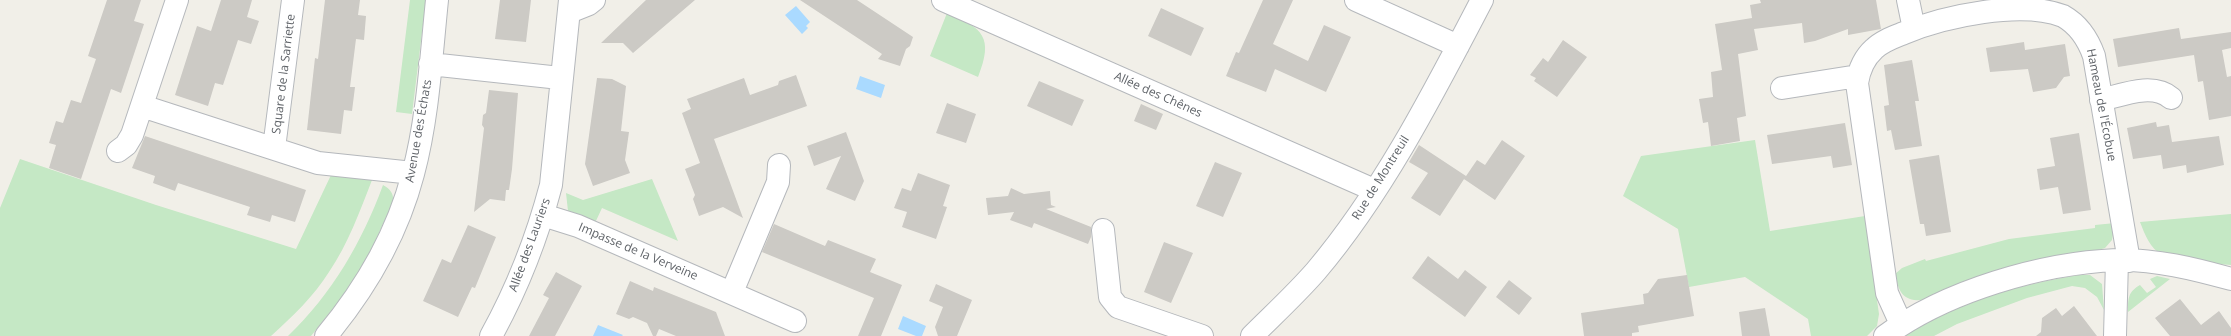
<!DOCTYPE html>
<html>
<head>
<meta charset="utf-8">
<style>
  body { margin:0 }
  canvas { display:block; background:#f1efe8 }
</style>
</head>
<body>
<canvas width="2231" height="336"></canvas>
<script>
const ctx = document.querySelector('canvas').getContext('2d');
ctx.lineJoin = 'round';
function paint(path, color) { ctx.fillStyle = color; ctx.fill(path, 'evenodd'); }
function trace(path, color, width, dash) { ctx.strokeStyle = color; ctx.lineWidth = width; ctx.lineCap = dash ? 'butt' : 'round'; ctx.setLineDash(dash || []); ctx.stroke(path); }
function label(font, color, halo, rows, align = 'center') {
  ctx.font = font + ' "Open Sans",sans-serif'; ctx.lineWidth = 3; ctx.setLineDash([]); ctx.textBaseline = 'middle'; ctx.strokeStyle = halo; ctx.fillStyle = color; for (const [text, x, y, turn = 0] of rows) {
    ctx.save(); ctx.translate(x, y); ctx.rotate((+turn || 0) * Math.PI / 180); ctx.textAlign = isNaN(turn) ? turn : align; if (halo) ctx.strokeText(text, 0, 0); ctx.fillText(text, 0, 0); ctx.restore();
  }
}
const green = new Path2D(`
  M410 0H426L412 114 396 112Z
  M947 13C983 28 994 37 978 77L930 56Z
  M1755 140 1770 231 1865 216 1879 314 1877 326 1867 336H1811L1808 319 1745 277 1689 287 1678 229 1623 196 1641 156Z
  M20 159 156 205 296 249 331 175 372 180C360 211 348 244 329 272 314 296 292 317 271 336H0V208Z
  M652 179 678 241 602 208 595 223 568 211 566 193 583 200Z
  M383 185C390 189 394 193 393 202L368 257 354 282 311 336H288C332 294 362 242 383 185Z
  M2231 214V265C2217 264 2173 262 2162 255 2150 248 2145 235 2140 222Z
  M2115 223 2112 240 2105 248 1926 300C1904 302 1899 294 1895 274L1902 268 1925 259 1926 261 2009 239 2095 228V225Z
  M2078 275H2090L2102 284 2104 310 2097 297 2085 288 2072 286 2027 298 1957 324 1934 336H1903C1918 328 1933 318 1949 311 1990 292 2034 283 2078 275Z
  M2157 276 2170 279 2128 312C2128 298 2128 292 2140 285L2147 293 2156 287 2150 279Z`);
const water = new Path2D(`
  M796 6 810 22 806 26 808 28 802 34 785 15Z
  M860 76 885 85 881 98 856 89Z
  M903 316 926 326 922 336H916L898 329Z
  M598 325 623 335 622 336H593Z`);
const building = new Path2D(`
  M107 0H141L134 21 144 24 121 93 111 89 81 179 49 168 56 145 49 143 56 121 63 123 71 100 81 103 96 59 88 56Z
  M221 0H252L247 17 259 21 251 44 238 40 223 85 215 83 208 106 175 95 197 26 211 31Z
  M325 0H360L358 15 366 16 364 40 356 39 350 87H355L352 111 344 110 341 134 307 130 315 58 318 59Z
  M500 0H531L526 42 495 39Z
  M646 0H695L633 53 623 43H601Z
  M800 0H857L913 37 910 46 906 49 900 66 878 59 882 54Z
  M1263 0H1293L1273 44 1308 61 1324 25 1351 37 1326 92 1275 69 1266 92 1226 76 1236 52 1239 53Z
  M1760 0H1876L1881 29 1848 35V29L1815 41 1804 43 1802 23 1754 29 1758 50 1738 54 1746 116 1737 118 1740 141 1711 146 1708 122 1703 123 1699 99 1713 97 1711 72 1722 70 1715 24 1752 18 1750 5 1761 3Z
  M1161 8 1204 28 1191 56 1148 36Z
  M2179 28 2181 39 2231 32V48L2222 50 2227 77 2231 76V116L2209 120 2203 81 2198 82 2194 55 2118 67 2113 39Z
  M1563 40 1587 57 1557 97 1534 81 1536 78 1530 75 1543 58 1548 62Z
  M2024 42 2025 50 2065 44 2070 76 2064 77 2056 88 2033 92 2028 69 1990 72 1986 48Z
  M1912 60 1919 101H1915L1922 146 1895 150 1891 130 1887 131 1884 106 1889 105 1884 65Z
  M796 75 807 106 714 139 743 218 723 207 699 216 693 199 695 195 685 169 700 163 682 113 691 109 687 99 744 78 750 95 778 85 779 81Z
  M597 78 612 79 626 86 621 131 629 132 625 160 630 173 593 186 585 164Z
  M1039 81 1084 100 1072 126 1027 106Z
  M489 90 518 93 512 169 509 190H506L505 201 490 199 474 212 484 128 482 125 483 115 486 113Z
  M947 103 976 114 966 143 936 133Z
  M1141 104 1163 114 1156 130 1134 121Z
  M2156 122 2157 127 2169 125 2172 142 2219 136 2224 165 2187 173 2186 165 2163 169 2161 155 2133 159 2127 128Z
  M1845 123 1852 165 1833 168 1831 156 1772 164 1767 135Z
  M846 132 864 181 855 201 826 189 841 156 814 166 807 146Z
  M2079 133 2091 210 2063 214 2058 187 2040 190 2037 169 2055 166 2050 138Z
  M145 136 306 190 295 222 272 215 270 222 247 215 250 207 178 183 175 191 153 183 155 176 132 168Z
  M1502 140 1525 156 1495 200 1464 179 1477 160 1485 165Z
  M1419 145 1466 176 1440 216 1411 198 1428 173 1409 162Z
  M1939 155 1951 232 1926 236 1924 224H1920L1909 160Z
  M1215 162 1242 173 1223 217 1196 206Z
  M918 173 950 185 943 206 947 207 936 239 902 227 907 212 894 208 902 188 911 191Z
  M1011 188 1024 194 1050 191 1051 205 1056 207 1046 209 1091 227V237L1088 244 1034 223 1032 228 1010 220 1014 212 988 215 986 198 1008 196Z
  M774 224 825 246 828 240 876 259 870 272 902 285 881 336H858L874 298 762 252Z
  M468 225 496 237 475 288 472 287 458 317 423 301 442 259 451 263Z
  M1164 242 1193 253 1171 303 1144 292Z
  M1428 256 1458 279 1465 270 1487 287 1465 317 1412 278Z
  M556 272 582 286 555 336H529L549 298 543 295Z
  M1687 275 1694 316 1638 326 1639 332 1632 333V336H1584L1581 313 1644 304 1643 294 1648 293 1658 279Z
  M1509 280 1532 298 1519 315 1496 297Z
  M630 281 653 291 654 287 716 312 725 336H676L659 329 656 336H653L647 323 633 317 629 319 616 314Z
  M936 284 972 300 957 336H938L935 327 943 307 929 301Z
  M2180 299 2201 325 2219 311 2231 328V336H2170L2155 318Z
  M2074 306 2097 336H2036L2041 332 2042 318 2056 308 2062 316Z
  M1765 308 1770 336H1742L1739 312Z`);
const minor = new Path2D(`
  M943 0 1374 190
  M1356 0 1458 46
  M1908 0 1914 29
  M569 12 589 4 594 0
  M430 64 560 78
  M1782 88 1858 76
  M2101 100C2122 95 2153 82 2171 98
  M142 106 318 163 413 173
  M274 148 293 0
  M118 151 126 145 132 135 177 0
  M543 215 578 226 795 321
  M1103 230 1110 297 1118 307 1202 336
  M732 292 778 182 779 165
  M1901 324 1887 293 1857 83C1859 70 1864 58 1874 49 1882 41 1894 37 1904 33 1945 16 2021 0 2063 16 2079 25 2088 39 2094 56L2129 261
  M326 336C366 288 397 235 413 174 428 118 431 58 437 0
  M491 336C517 289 537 238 551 185L570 0
  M1252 336C1273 315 1296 294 1316 271 1383 192 1434 92 1482 0
  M1885 336C1946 291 2042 263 2117 260 2155 259 2195 269 2231 279
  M2115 336 2117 260`);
const streetNames = [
  ["Square de la Sarriette",284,74,-83],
  ["Allée des Chênes",1158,95,24],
  ["Hameau de l'Écobue",2101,105,79],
  ["Avenue des Échats",419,131,-80],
  ["Rue de Montreuil",1381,178,-58],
  ["Allée des Lauriers",530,245,-70],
  ["Impasse de la Verveine",638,252,23]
];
paint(green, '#c5e8c5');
paint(water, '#aadaff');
paint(building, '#cccac5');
trace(minor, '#b5b8bc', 24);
trace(minor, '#fff', 22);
label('12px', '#5f6368', '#fff', streetNames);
</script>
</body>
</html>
